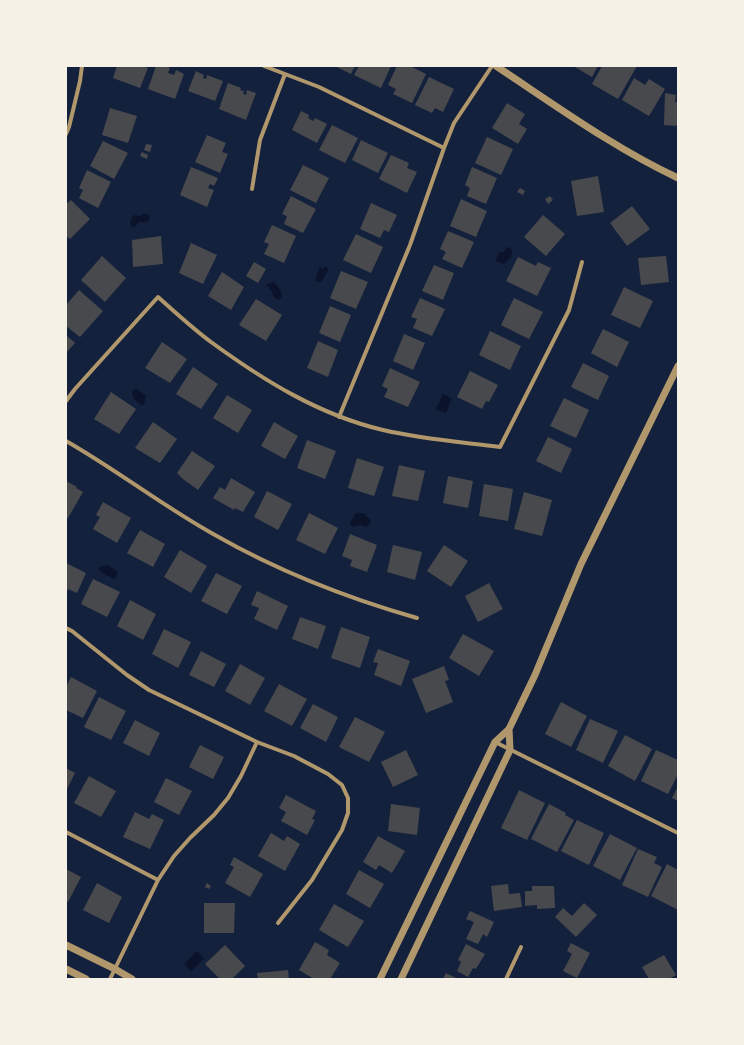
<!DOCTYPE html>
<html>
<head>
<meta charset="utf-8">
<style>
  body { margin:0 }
  #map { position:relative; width:744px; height:1045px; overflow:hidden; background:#14213d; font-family:"Roboto Condensed",sans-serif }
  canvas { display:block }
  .frame { position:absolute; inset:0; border:67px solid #f6f1e7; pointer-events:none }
</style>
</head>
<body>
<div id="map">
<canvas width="744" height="1045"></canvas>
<div class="frame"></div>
</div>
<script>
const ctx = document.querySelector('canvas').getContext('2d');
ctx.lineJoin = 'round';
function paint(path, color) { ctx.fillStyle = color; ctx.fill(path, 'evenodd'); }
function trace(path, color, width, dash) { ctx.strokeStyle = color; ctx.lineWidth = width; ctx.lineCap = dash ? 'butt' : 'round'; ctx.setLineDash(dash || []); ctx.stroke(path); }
const water = new Path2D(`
  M144 214H148L150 217 148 222H139L135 227H132L130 224 132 217 134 215 140 216Z
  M510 247 512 251 511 258 504 264 496 261V259L500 252H504L506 248Z
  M325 266 329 269C329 270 323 278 322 281L318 282 315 279 320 267 323 269Z
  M274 282 281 291 282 298 278 300 274 297 272 292 266 284Z
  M136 389 147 396 145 398V402L142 406 133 398 132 391Z
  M443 394 452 398 446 413 436 409Z
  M356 513H364L371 520 370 524 366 527 361 525 354 527 351 525 350 523Z
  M106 564 118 572 116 578 113 579 100 571 99 569 101 566 105 567Z
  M197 951 204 959 191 972 184 964Z`);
const building = new Path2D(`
  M117 66H143L148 68 140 88 113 78Z
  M156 66H165L170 68 168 73 174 75 176 70 184 74 175 99 148 89Z
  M335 66H355L351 74Z
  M359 66H391L381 88 354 75Z
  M397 66H410L426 74 412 103 393 94 396 89 388 85Z
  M573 66H598L592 77Z
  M602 66H637L618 99 592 84Z
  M196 71 204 75 203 78 206 79 207 75 223 81 215 101 188 91Z
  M429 77 454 89 443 112 435 108 432 113 415 105Z
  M634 78 645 85 649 79 665 89 649 116 622 100Z
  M228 83 241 88 240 90 244 91 243 94 246 95 247 90 256 93 246 120 219 109Z
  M665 93 676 95 675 102H678V126L664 125Z
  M507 103 525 114 519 124 527 129 518 144 492 128Z
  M110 108 137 116 128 143 102 135Z
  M301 111 309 115 308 118 313 121 315 118 327 124 317 143 292 130Z
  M332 125 358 138 345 163 319 150Z
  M207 135 226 143 222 152 228 154 220 173 195 162Z
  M487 137 513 149 501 175 475 163Z
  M361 140 388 153 378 173 352 160Z
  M103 141 128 153 114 179 90 166Z
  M146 144 152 145 150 152 144 150Z
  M142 152 148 155 147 159 140 156Z
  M391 155 409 163 407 168 417 172 407 193 379 179Z
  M303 165 329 178 316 203 290 190Z
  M191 167 218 178 214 186 210 184 208 188 214 190 207 207 180 195Z
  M472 167 497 178 486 204 467 196 470 188 465 185Z
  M87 170 111 182 98 208 79 198 83 190 79 188Z
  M598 176 604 212 577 216 571 181Z
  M520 188 525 191 523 195 517 192Z
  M291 196 316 209 303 233 284 224 287 216 282 214Z
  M550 196 553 200 548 204 545 199Z
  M461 199 487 211 476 237 450 226Z
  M71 200 90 219 70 239 66 236V204Z
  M371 203 397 215 389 232 384 230 380 238 360 229Z
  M632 206 650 229 627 246 610 223Z
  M543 215 565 234 546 256 524 237Z
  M272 225 296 236 284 263 264 254 269 244 264 242Z
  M448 231 474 242 462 268 442 259 446 252 440 249Z
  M356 234 383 247 371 273 343 260Z
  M161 236 163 264 133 267 132 240Z
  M191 243 217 255 203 284 179 273Z
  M102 256 126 278 105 302 81 280Z
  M666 256 669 282 641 285 638 258Z
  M518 257 536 266 538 262 551 268 537 296 506 281Z
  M254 262 266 269 258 283 246 276Z
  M434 265 454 273 443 300 422 291Z
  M341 271 368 282 356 309 330 298Z
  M222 272 244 287 231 310 208 296Z
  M624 287 653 301 640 328 611 315Z
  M79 290 103 311 80 337 66 326V305Z
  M420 298 445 309 432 336 413 328 417 319 411 317Z
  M514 298 543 312 529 339 501 325Z
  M256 299 282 315 266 341 239 325Z
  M330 306 351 315 340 342 319 333Z
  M603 329 629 342 617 367 591 353Z
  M490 331 521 346 510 370 479 355Z
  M404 334 425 343 413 370 393 361Z
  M66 335 75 343 66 353Z
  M318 341 338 350 328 377 307 368Z
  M162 342 187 359 170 383 145 368Z
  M583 363 609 376 598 400 571 387Z
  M193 367 218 384 201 409 176 394Z
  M390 368 420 382 408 407 384 397 388 389 382 386Z
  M470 371 498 385 489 402 486 401 482 409 457 397Z
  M111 392 136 409 119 434 94 419Z
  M227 395 252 410 238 433 213 418Z
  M564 398 589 410 576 438 550 426Z
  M153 422 177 439 160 463 135 448Z
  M274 422 298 436 285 459 261 446Z
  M548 437 572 449 561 473 536 461Z
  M307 440 336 451 325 479 297 468Z
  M192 451 215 466 198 490 183 479 177 473Z
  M357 458 384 467 374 496 348 488Z
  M399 465 425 471 418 501 392 496Z
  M448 476 473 481 468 508 443 503Z
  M231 478 255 492 243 512 235 508 234 510 213 498 220 487 225 490Z
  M66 481 77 487 76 488 83 492 68 518 66 517Z
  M484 484 513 489 508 521 479 516Z
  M267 491 292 504 278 530 254 517Z
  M524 492 552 500 542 536 514 529Z
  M103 502 131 518 117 543 93 529 100 517 96 515Z
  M309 513 338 528 325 554 296 540Z
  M140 530 165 544 153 567 127 553Z
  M350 534 377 545 367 572 350 566 352 560 342 556Z
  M393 545 422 552 415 580 387 572Z
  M444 545 468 561 451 587 427 571Z
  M180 550 207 566 191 593 164 577Z
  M66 563 86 573 77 593 68 589 66 594Z
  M216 573 242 586 227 614 201 601Z
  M93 579 120 592 107 617 81 604Z
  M489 583 503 609 478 622 465 596Z
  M257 591 288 606 277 630 254 619 259 608 251 605Z
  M130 600 156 614 143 640 117 626Z
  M300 617 326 626 318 649 292 639Z
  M341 627 370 637 360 668 331 658Z
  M164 629 191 642 178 668 152 654Z
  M463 634 494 651 479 676 449 658Z
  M378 649 410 661 401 686 374 675 378 663 373 662Z
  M201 651 226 664 214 687 189 675Z
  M240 664 265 678 250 705 225 691Z
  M444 666 449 680 445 681 453 702 426 713 412 679Z
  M71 677 97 691 83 718 66 710V687Z
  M279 684 307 699 292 726 264 711Z
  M99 697 126 711 111 740 84 727Z
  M561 702 587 716 571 747 545 734Z
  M313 704 338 717 326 742 300 728Z
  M355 717 385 732 369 762 339 747Z
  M590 719 618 731 603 763 576 750Z
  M135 720 160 733 149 756 123 743Z
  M625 735 652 749 635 781 608 766Z
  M200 745 224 757 213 779 189 767Z
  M406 750 418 775 393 787 381 762Z
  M656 750 678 760V774L668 794 641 781Z
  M66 768 75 773 66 791Z
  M89 776 116 791 101 817 74 803Z
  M166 778 192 791 179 815 154 802Z
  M678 786V801L672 798Z
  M519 790 545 803 527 840 501 828Z
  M286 795 316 811 312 819 315 820 307 835 281 821 286 812 279 808Z
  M391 804 420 808 417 835 388 831Z
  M549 804 566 813 565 815 574 820 557 852 531 839Z
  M135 812 149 819 152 814 164 820 150 849 123 837Z
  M577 820 604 833 589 865 561 851Z
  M271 833 284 841 287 836 300 844 285 871 258 856Z
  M610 834 637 848 620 880 593 866Z
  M378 836 405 851 392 873 379 865 376 870 363 862Z
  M638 849 657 857 654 863 662 867 648 897 622 885Z
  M234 857 263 874 250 897 225 883 234 867 230 865Z
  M667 864 678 870V910L651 896Z
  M66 869 81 877 68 902 66 901Z
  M359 870 384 884 370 908 346 894Z
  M97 883 122 897 109 923 83 910Z
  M207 883 211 886 209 889 205 887Z
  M508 884 509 894 520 893 522 907 494 911 491 886Z
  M532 886H554L555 908 537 909V905L525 906V891H532Z
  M204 903H235L234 933H204Z
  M584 903 597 915 576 937 555 917 563 908 572 916Z
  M334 904 364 921 348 947 319 930Z
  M470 911 494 922 487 937 483 934 478 944 466 939 474 922 466 919Z
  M315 942 329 950 327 955 340 963 330 979H314L299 970Z
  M571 943 590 953 577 978 563 971 572 954 567 951Z
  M466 944 485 954 476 969 473 968 468 977 457 971 461 962 458 960Z
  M225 945 245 966 232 979H220L205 964Z
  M664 955 676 975 669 979H649L642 967Z
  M288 970 289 979H258L257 973Z
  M446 973 458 979H443Z`);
const minor = new Path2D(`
  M264 66 319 87 444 148
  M66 134 69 127 80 81 82 66
  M252 189 260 140 285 74
  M66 401 75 389 158 297C175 312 192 328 211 342 263 380 319 415 383 430 421 439 461 442 500 447L569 310 582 262
  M339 417 410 245 444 148 454 123 492 66
  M66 441C117 470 164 507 215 535 278 571 347 598 417 618
  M66 628 72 631 127 675 149 690 257 742 294 756 328 774 342 785 348 798V813L342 830 312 880 278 923
  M495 742 678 833
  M66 832 158 880
  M110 979 158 880 174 856 190 838 214 815 228 798 241 776 257 742
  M506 979 521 947`);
const tertiary = new Path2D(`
  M496 66C555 105 614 148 678 178
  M66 945 115 969 132 979
  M66 969 86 979
  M380 979 495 742 509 729 535 675 581 564 678 366
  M401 979 510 750 509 729`);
paint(water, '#0b132b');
paint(building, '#48494c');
trace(minor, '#b1986c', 4);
trace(tertiary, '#b1986c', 7);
</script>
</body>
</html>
